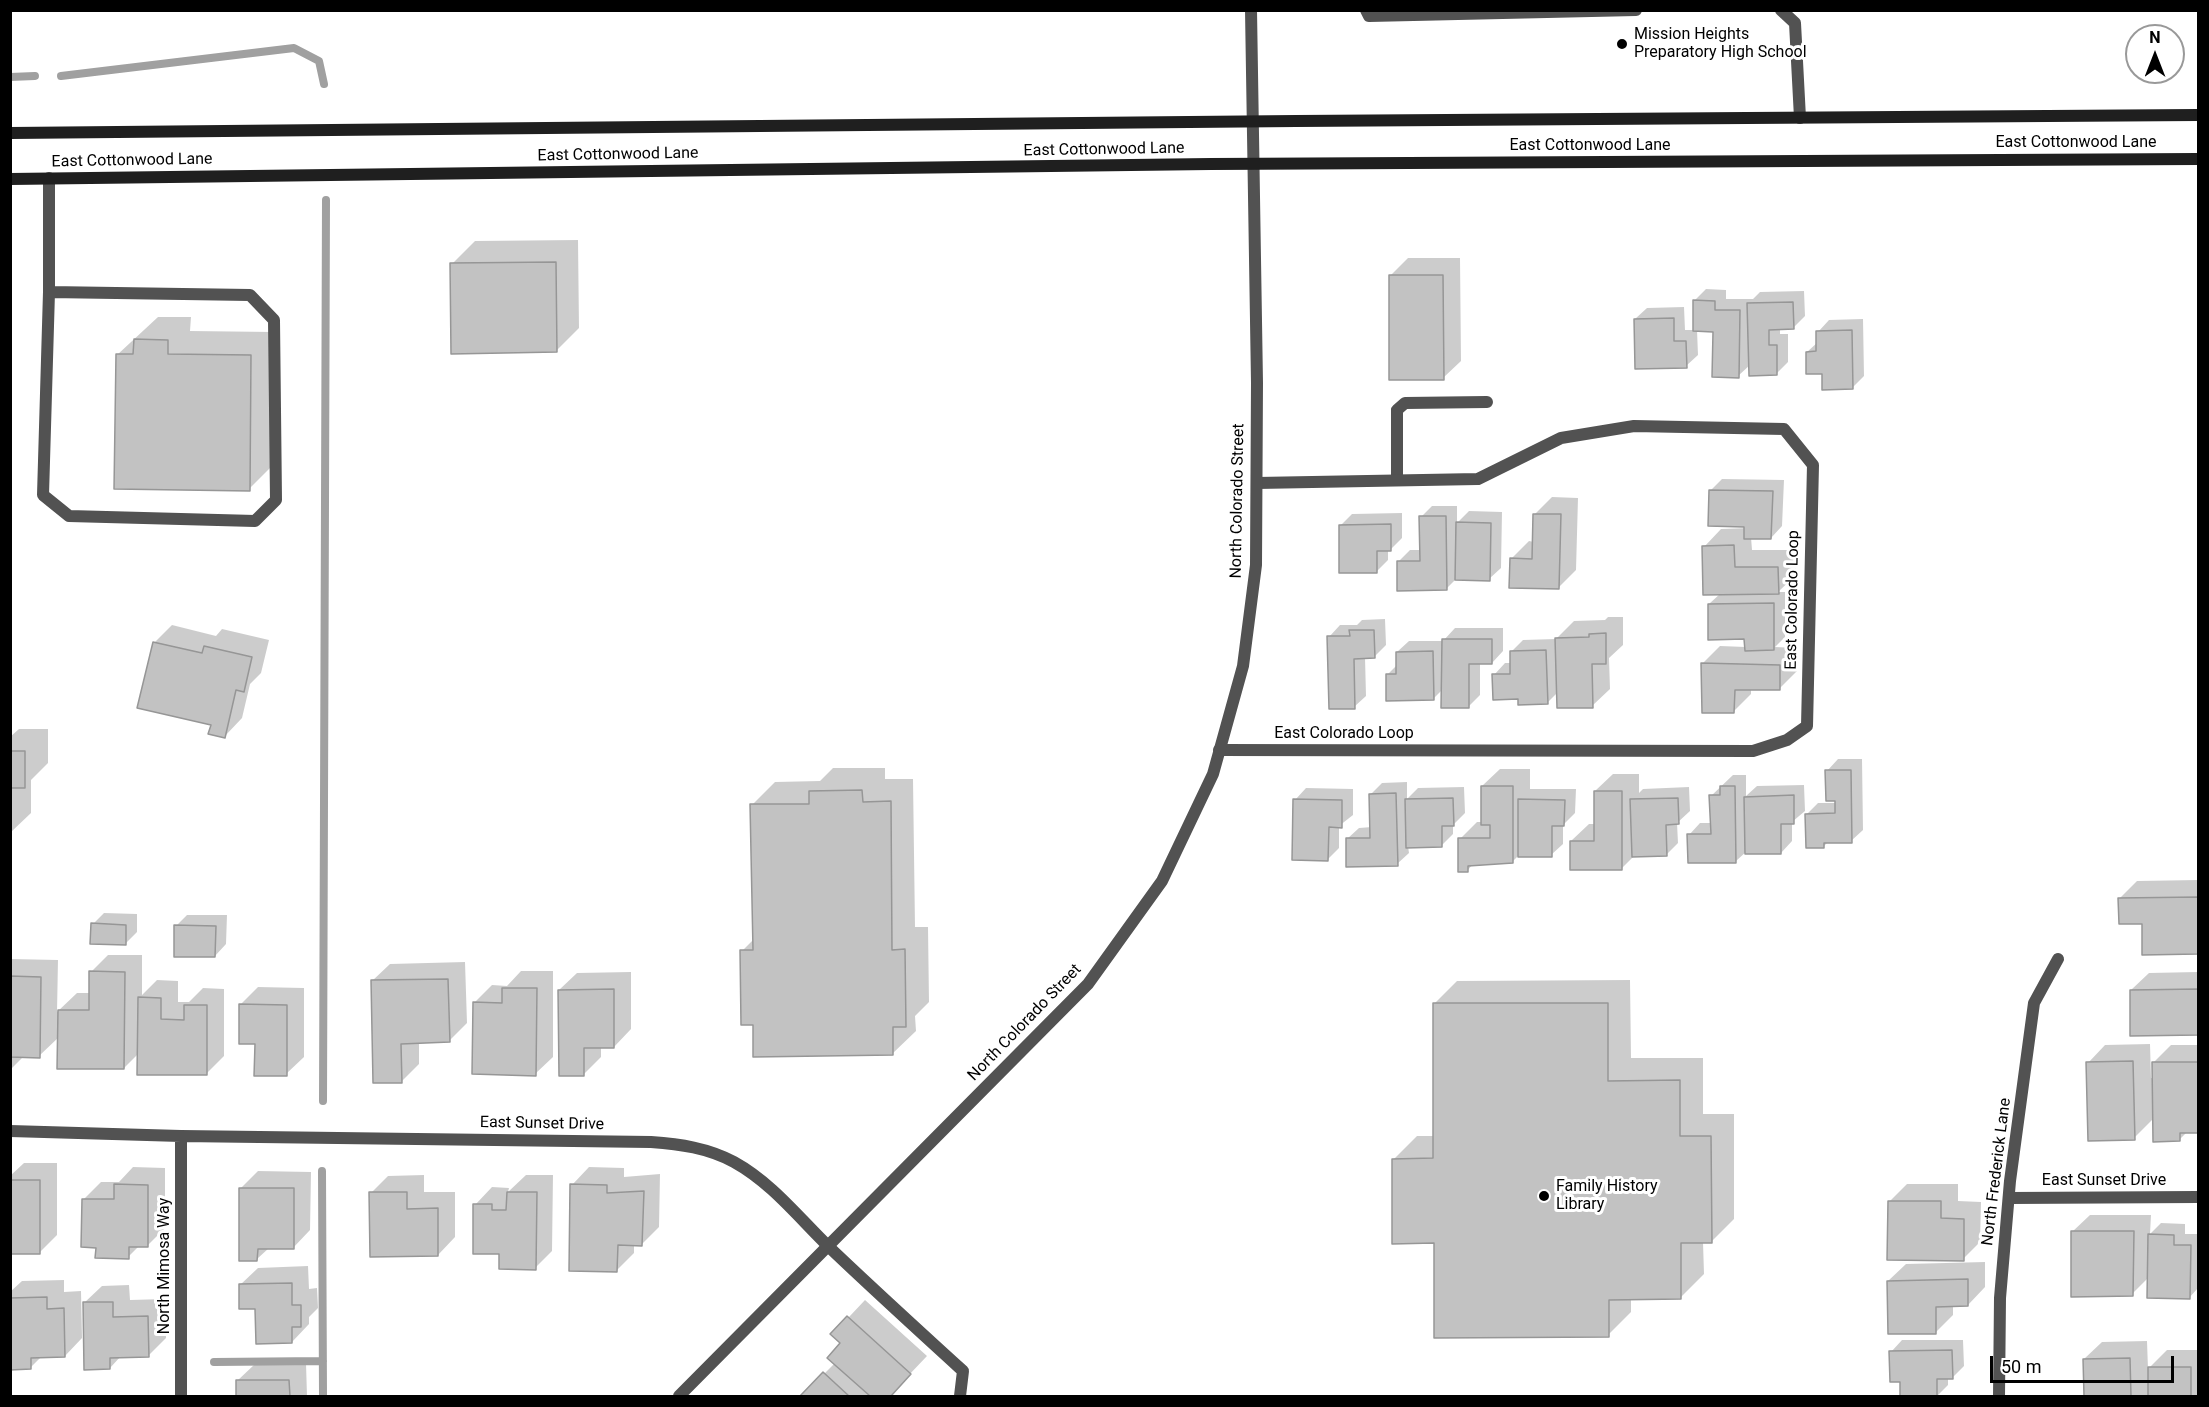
<!DOCTYPE html>
<html>
<head>
<meta charset="utf-8">
<style>
  body { margin:0 }
  #map { position:relative; width:2209px; height:1407px; overflow:hidden; background:#fff; font-family:Roboto,sans-serif }
  canvas { display:block }
  .frame { position:absolute; inset:0; border:12px solid #000; pointer-events:none }
  .north { position:absolute; left:2125px; top:24px; width:60px; height:60px; box-sizing:border-box; background:#fff; border:2px solid #999; border-radius:50%; rotate:0deg; font-size:16px; font-weight:700; line-height:24px; text-align:center; color:#000 }
  .north::after { content:''; display:block; margin:auto; width:21px; height:27px; background:#000; clip-path:polygon(50% 0,100% 100%,50% 72%,0 100%) }
  .scale { position:absolute; left:1990px; top:1356px; width:184px; height:27px; box-sizing:border-box; border:3px solid #000; border-top:0; padding-left:8px; font-size:18px; line-height:21px; white-space:nowrap; color:#000; -webkit-text-stroke:4px #fff; paint-order:stroke }
</style>
</head>
<body>
<div id="map">
<canvas width="2209" height="1407"></canvas>
<div class="frame"></div>
<div class="north">N</div>
<div class="scale">50 m</div>
</div>
<script>
const ctx = document.querySelector('canvas').getContext('2d');
ctx.lineJoin = 'round';
function paint(path, color) { ctx.fillStyle = color; ctx.fill(path, 'evenodd'); }
function trace(path, color, width, dash) { ctx.strokeStyle = color; ctx.lineWidth = width; ctx.lineCap = dash ? 'butt' : 'round'; ctx.setLineDash(dash || []); ctx.stroke(path); }
function label(font, color, halo, rows, align = 'center') {
  ctx.font = font + ' Roboto,sans-serif'; ctx.lineWidth = 6; ctx.setLineDash([]); ctx.textBaseline = 'middle'; ctx.strokeStyle = halo; ctx.fillStyle = color; for (const [text, x, y, turn = 0] of rows) {
    ctx.save(); ctx.translate(x, y); ctx.rotate((+turn || 0) * Math.PI / 180); ctx.textAlign = isNaN(turn) ? turn : align; if (halo) ctx.strokeText(text, 0, 0); ctx.fillText(text, 0, 0); ctx.restore();
  }
}
const shadow = new Path2D(`
  M578 240 579 328 556 351 452 264 475 241Z
  M1408 258H1460L1461 361 1443 378 1391 275Z
  M1706 289 1726 290V299H1753L1760 292 1804 291 1805 316 1793 328H1780V334H1788V362L1777 373 1750 365 1738 376 1714 330H1697L1698 355 1686 366 1635 319 1647 308 1684 307 1685 330H1694L1695 300Z
  M158 317H191L190 331 274 332 272 466 249 489 117 355Z
  M1863 319 1864 376 1852 388 1823 373 1807 352 1818 342V332L1829 320Z
  M1722 479 1784 480 1782 526 1771 538 1751 537 1752 550H1795L1796 575 1778 592H1785V637L1775 647 1797 648V671L1779 689 1751 688V694L1734 711 1703 663 1720 646 1746 647V638L1709 604 1721 593 1704 547 1721 529 1750 528 1711 490Z
  M1552 497 1578 498 1576 570 1558 588 1511 559 1529 541 1534 542 1535 514Z
  M1432 506H1457V523L1469 511 1502 512 1501 568 1489 579H1456L1446 589 1398 562 1410 550H1421V517Z
  M1402 513V538L1390 550H1388V560L1377 571 1340 526 1352 514Z
  M1608 617H1623V645L1609 658 1610 689 1592 706 1558 692 1547 703 1519 698 1494 675 1505 663H1512V651L1523 640 1556 639 1574 621 1605 620Z
  M1385 619 1386 645 1374 657H1365L1366 696 1354 707 1329 637 1340 625H1357L1362 620Z
  M172 625 216 636 222 629 269 640 261 673 250 684 242 718 225 736 212 724 154 643Z
  M1455 628H1503V651L1492 663H1480V695L1468 707 1443 689 1434 698 1387 675 1398 664 1397 652 1409 641H1443Z
  M19 729H48V763L31 780V813L10 833V737Z
  M1838 759H1862L1863 830 1851 841 1828 842 1824 846 1807 814 1818 803H1837L1827 771Z
  M833 768H885V779H913L915 927H928L929 1002 915 1016 916 1031 892 1054 754 1024 742 951 754 939 752 805 775 782 820 781Z
  M1500 769H1530V789H1576L1575 813 1563 825V844L1551 855H1519L1512 862 1473 864 1467 871 1460 839 1477 822H1483L1482 786Z
  M1613 774H1639V793L1643 789 1689 787 1690 811 1677 823 1678 843 1666 855H1635L1621 869 1571 841 1589 824H1595V791Z
  M1733 775H1746V796L1757 786 1804 785 1805 811 1792 822V841L1781 853 1747 851 1736 861 1689 835 1700 823H1712L1711 796Z
  M1407 782V799L1418 788 1464 787 1465 813 1453 825V834L1441 846H1408L1409 853 1397 864 1347 839 1359 828 1372 827 1371 794 1382 783Z
  M1306 788 1353 789V815L1339 826V848L1328 859 1295 800Z
  M2198 880V953H2144V923L2120 898 2137 881Z
  M104 913 137 914V932L125 944 93 924Z
  M187 915H227L226 944 215 956 176 926Z
  M108 955H142V995L157 980 178 981V1002H189L203 988 224 989V1056L206 1074 139 1053 124 1068 59 1037 39 1056H22V1058L10 1070V959L58 960 57 1012 77 993H90L91 972Z
  M465 962 467 1023 449 1041 419 1042V1064L402 1081 372 981 390 964Z
  M521 971H553V1057L535 1074 474 1003 492 985 507 986Z
  M631 972V1029L614 1047H601V1057L583 1075 559 990 577 973Z
  M2198 972V1034H2132L2131 990 2149 973Z
  M1630 980 1631 1058H1703V1114H1734V1219L1711 1242H1703L1704 1274 1680 1298H1631V1312L1608 1335 1435 1242 1394 1159 1417 1136H1435L1434 1004 1457 981Z
  M258 987 304 988V1057L286 1074 256 1042 240 1005Z
  M2150 1044 2151 1078H2154L2153 1063 2171 1045H2198V1131H2188L2179 1140 2154 1118 2134 1138 2088 1063 2105 1045Z
  M24 1163H57V1235L40 1252 10 1253V1176Z
  M133 1167 165 1168V1228L147 1246H139L128 1257 97 1246 83 1200 101 1182H119Z
  M589 1167 624 1168V1177L660 1174 659 1227 642 1244H634V1253L616 1271 572 1185Z
  M258 1171 311 1172 310 1230 293 1248H269L257 1259 241 1188Z
  M424 1175V1192H455V1237L438 1255 371 1193 388 1176Z
  M526 1175H553L552 1251 535 1268 500 1253 475 1205 492 1187 509 1188 508 1192Z
  M1907 1184H1958V1201L1981 1202 1980 1242 1963 1259 1890 1201Z
  M2090 1215H2151L2150 1234 2161 1223 2185 1224V1234H2198V1288L2189 1298 2149 1277 2132 1294 2072 1232Z
  M1985 1262V1287L1968 1305H1953V1315L1936 1332 1888 1281 1906 1264Z
  M308 1266 309 1289 317 1288 318 1308 309 1317V1324L292 1342 257 1307 240 1285 258 1268Z
  M64 1280V1292L81 1291 82 1338 65 1356H42L30 1368H10V1292L22 1281Z
  M129 1285 130 1300 165 1299 166 1338 148 1356H121L110 1368 84 1303 102 1286Z
  M865 1300 927 1356 889 1396H802L835 1363 843 1343 833 1334Z
  M1902 1340H1963L1964 1366 1952 1378H1948V1385L1937 1396H1902L1901 1380 1891 1352Z
  M2147 1341 2148 1369 2167 1350H2198V1396H2085L2084 1359 2102 1342Z
  M306 1363 307 1396H238L237 1381 255 1364Z`);
const stream = new Path2D(`
  M61 76 294 48 319 61 324 84
  M10 77 35 76
  M323 1101 326 200
  M322 1171 323 1396
  M214 1362 323 1361`);
const building = new Path2D(`
  M556 262 557 352 451 354 450 263Z
  M1389 275H1443L1444 380H1389Z
  M1693 300 1715 301V310H1740L1739 378 1712 377 1713 332 1693 331Z
  M1793 302 1794 329 1769 330V345H1777V375L1749 376 1747 303Z
  M1674 318V341H1686L1687 368 1635 369 1634 319Z
  M1852 330 1853 389 1822 390V374H1806V352L1816 351V331Z
  M134 339 168 340V354L251 355 250 491 114 489 116 354H133Z
  M1709 490 1773 491 1771 539H1744V527L1708 526Z
  M1533 514H1561L1559 589 1509 588 1510 558 1532 559Z
  M1419 516H1446L1447 590 1397 591V561H1420Z
  M1456 522 1491 523 1490 581 1455 580Z
  M1391 524V551H1377V573H1339V525Z
  M1734 545 1735 567H1778L1779 594 1703 595 1702 546Z
  M1774 603V650L1745 651 1744 639 1708 640V604Z
  M1349 630H1374L1375 658 1354 659 1355 709H1329L1327 636H1350Z
  M1606 633V664H1592L1593 708H1557L1555 638 1589 637V634Z
  M1442 639H1492V664H1469V708H1441Z
  M153 642 202 653 204 646 252 657 244 692 236 690 225 738 208 734 211 725 137 708Z
  M1546 650 1548 704 1518 705V699L1493 700 1492 674H1510V651Z
  M1433 651 1434 700 1386 701V674H1396V652Z
  M1701 663 1780 665V690H1735L1734 713H1702Z
  M10 751H25V788H10Z
  M1825 770H1851L1852 843H1824V848H1806L1805 814 1835 813V801H1826Z
  M1481 786H1513V863L1468 866V872H1458V838H1490V825H1481Z
  M1720 786H1735L1736 863H1688L1687 834H1711L1709 795H1720Z
  M862 790 863 802 891 801 892 950 905 949 906 1027H893V1055L753 1057V1025H741L740 950H753L750 804H809V791Z
  M1594 791H1622V870H1570V841H1594Z
  M1396 793 1398 866 1346 867V838H1370L1369 794Z
  M1794 795V824H1781V854H1745L1744 797Z
  M1453 798 1454 826H1442V847L1406 848 1405 799Z
  M1678 798 1679 824 1666 825 1667 856 1632 857 1630 799Z
  M1293 799 1342 800V828L1329 827 1328 861 1292 860Z
  M1518 799 1565 800 1564 826H1552V857H1518Z
  M2198 897V954L2142 955V924H2119L2118 898Z
  M91 923 126 925V945L90 944Z
  M174 925 216 926 215 957H174Z
  M89 971 125 972 124 1069H57L58 1010H89Z
  M10 976 41 977 40 1058 10 1057Z
  M448 979 450 1042 401 1044 402 1083H373L371 980Z
  M502 988H537L536 1076 472 1074 473 1002 502 1003Z
  M614 989V1048H584V1076H559L558 990Z
  M2198 989V1035L2130 1036V990Z
  M138 997 161 998V1019L184 1020V1005H207V1075H137Z
  M1433 1003H1608V1081L1680 1080V1136H1711L1712 1243H1681V1299L1609 1300V1337L1434 1338V1243L1392 1244V1159L1433 1158Z
  M239 1004 287 1005V1076H254L255 1044H239Z
  M2133 1061 2135 1140 2088 1141 2086 1062Z
  M2152 1062H2198V1133H2180V1141L2153 1142Z
  M10 1180H40V1254H10Z
  M114 1184 148 1185V1247H129V1259L95 1258 96 1248 81 1247 82 1199H114Z
  M570 1184 607 1185V1193L644 1191 642 1246 618 1245 617 1272 569 1271Z
  M239 1188H294V1249H258L257 1261H239Z
  M369 1192H407V1209L438 1208V1256L370 1257Z
  M507 1192H537L536 1270 499 1269V1254H473V1204H492V1210H506Z
  M1888 1201H1941V1218L1964 1219V1261L1887 1260Z
  M2071 1231H2134L2133 1296 2071 1297Z
  M2148 1234 2174 1235V1245H2191L2190 1299 2147 1298Z
  M1968 1279V1306L1936 1307V1334H1888L1887 1281Z
  M292 1283V1305H301V1327H292V1343L256 1344 255 1309H239V1284Z
  M47 1297V1309L64 1308 65 1357 31 1358V1369L10 1370V1298Z
  M83 1302H113V1317L148 1316 149 1357 110 1358V1369L84 1370Z
  M847 1316 911 1374 891 1396H870L827 1358 840 1343 830 1334Z
  M1952 1350 1953 1379H1937V1396H1900V1382H1890L1889 1351Z
  M2130 1358 2131 1396H2084L2083 1359Z
  M2148 1367H2191V1396H2148Z
  M823 1372 849 1396H800Z
  M236 1380H289L290 1396H236Z`);
const service = new Path2D(`
  M1366 10 1369 16 1636 10
  M1781 10 1795 23 1800 118
  M49 178V292L43 495 69 516 255 521 276 500 274 320 250 295 49 292
  M1397 480V410L1405 403 1487 402`);
const minor = new Path2D(`
  M1219 750 1753 751 1787 740 1807 726 1813 465 1784 429 1634 426 1561 438 1478 479 1257 483
  M10 1131 181 1136 651 1142C680 1144 708 1148 734 1162 772 1183 799 1218 829 1247 873 1289 918 1330 963 1371L960 1396
  M181 1136V1396
  M2009 1198 2198 1197
  M1999 1396 2000 1298 2010 1181 2034 1003 2058 959`);
const tertiary = new Path2D(`
  M679 1396 1088 984 1162 881 1213 774 1243 666 1256 565 1257 383 1251 10`);
const secondary = new Path2D(`
  M10 133 1296 121 2198 115
  M10 179 1211 164 2198 159`);
const markers = [
  [1622,44,6,"#000"],
  [1544,1196,6,"#000"]
];
const poiNames = [
  ["Mission Heights",1634,35],
  ["Preparatory High School",1634,53],
  ["Family History",1556,1187],
  ["Library",1556,1205]
];
const streetNames = [
  ["East Cottonwood Lane",2076,143],
  ["East Cottonwood Lane",1590,146],
  ["East Cottonwood Lane",1104,150,-1],
  ["East Cottonwood Lane",618,155,-1],
  ["East Cottonwood Lane",132,161,-1],
  ["North Colorado Street",1238,501,-89],
  ["East Colorado Loop",1793,600,-89],
  ["East Colorado Loop",1344,734],
  ["North Colorado Street",1025,1023,-46],
  ["East Sunset Drive",542,1124,1],
  ["North Frederick Lane",1997,1172,-83],
  ["East Sunset Drive",2104,1181],
  ["North Mimosa Way",165,1266,-90]
];
paint(shadow, '#0003');
trace(stream, '#a0a0a0', 8);
paint(building, '#c2c2c2');
trace(building, '#969696', 1.5);
trace(service, '#525252', 12);
trace(minor, '#525252', 12);
trace(tertiary, '#525252', 12);
trace(secondary, '#1f1f1f', 12);
for (const [x, y, r, color] of markers) { const dot = new Path2D(); dot.arc(x, y, r, 0, 2 * Math.PI); ctx.fillStyle = color; ctx.fill(dot); trace(dot, '#fff', 2); }
label('16px', '#000', '#fff', poiNames, 'left');
label('16px', '#000', '#fff', streetNames);
</script>
</body>
</html>
